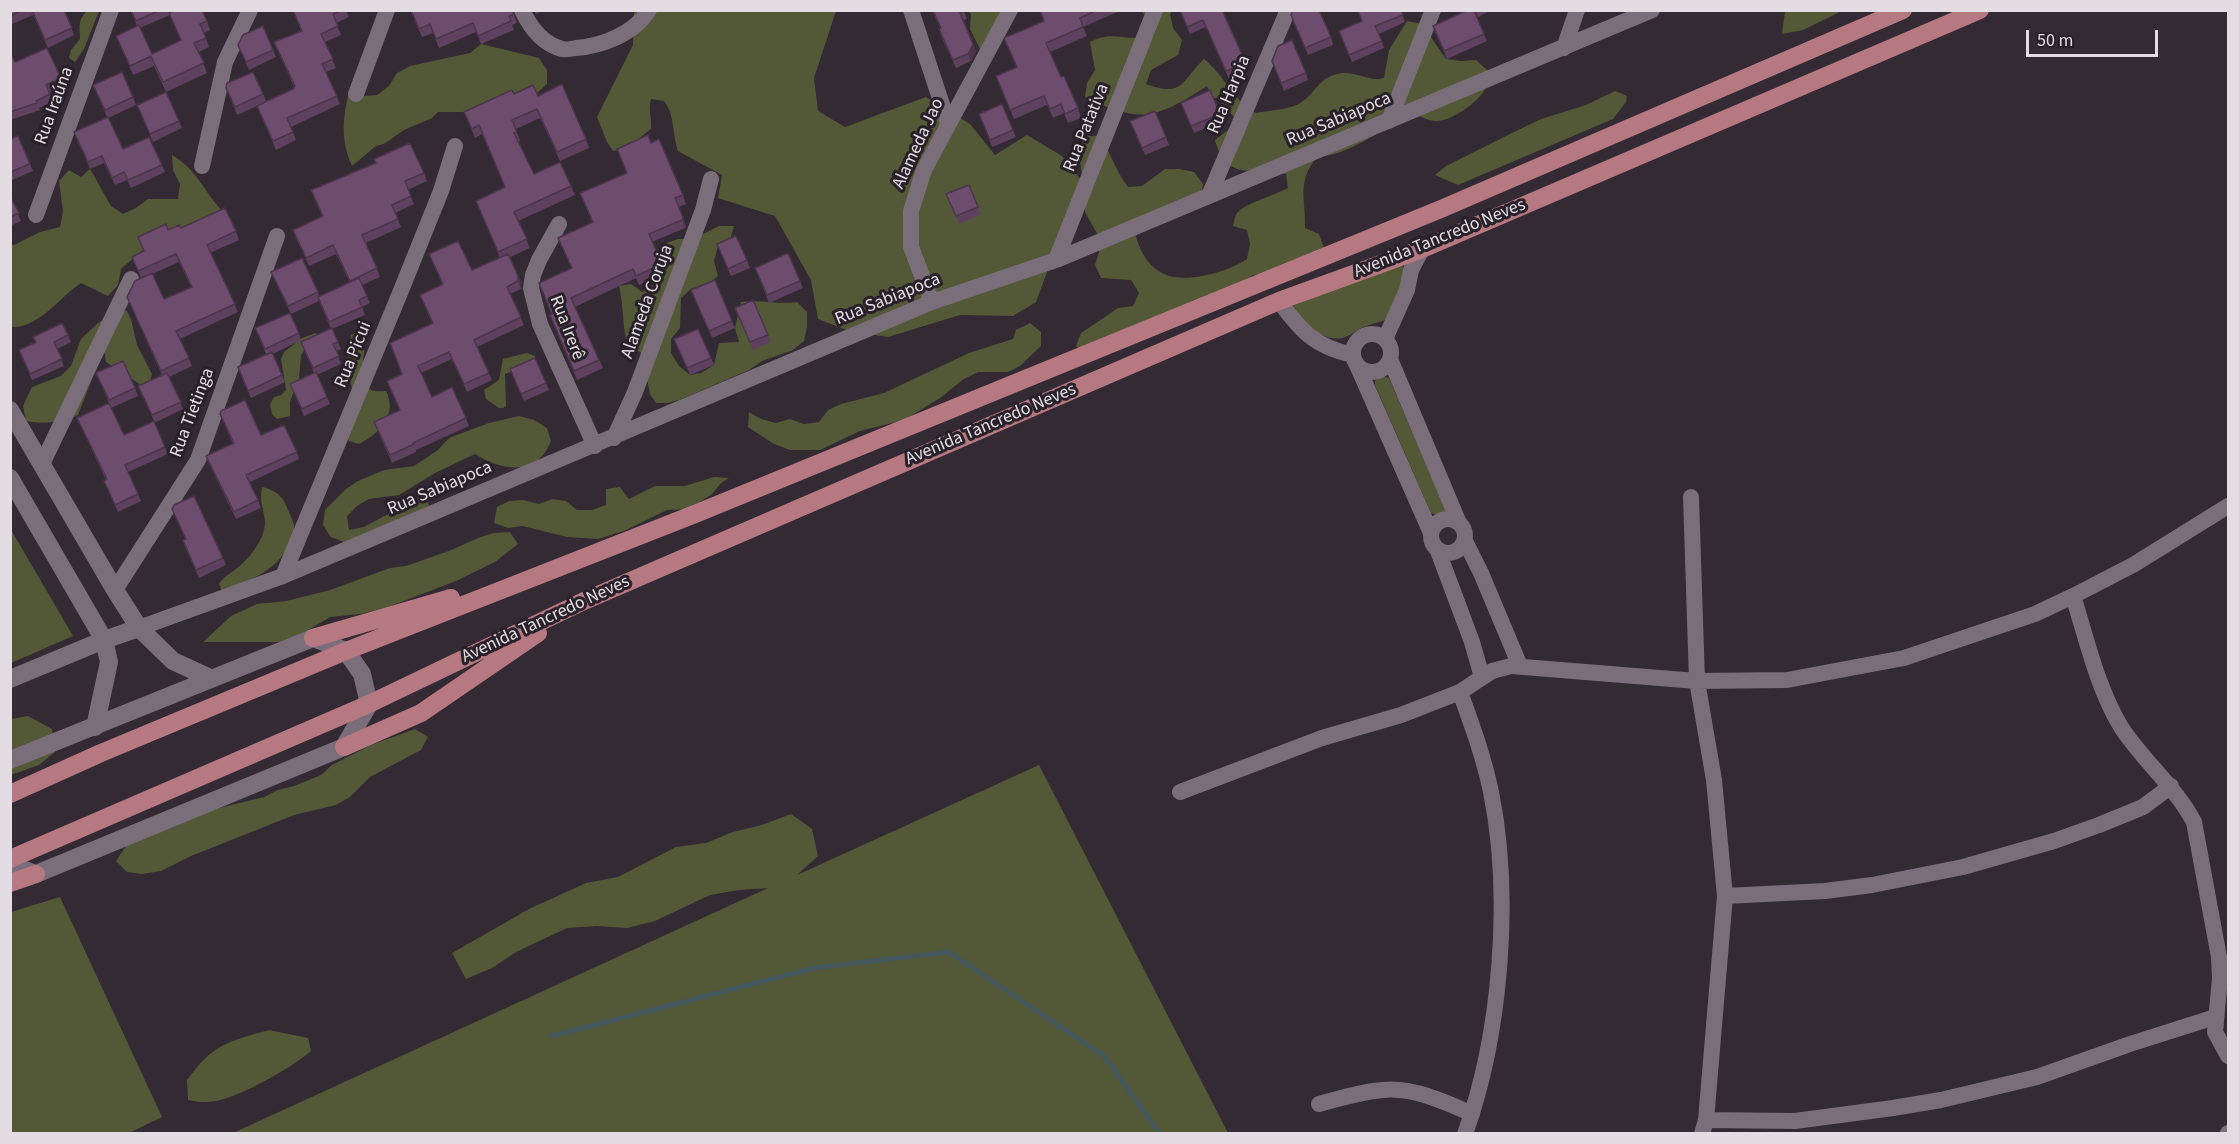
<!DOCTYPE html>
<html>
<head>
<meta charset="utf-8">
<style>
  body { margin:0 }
  #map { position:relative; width:2239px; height:1144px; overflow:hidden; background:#332a33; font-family:"Source Sans 3",sans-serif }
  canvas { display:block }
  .frame { position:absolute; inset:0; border:12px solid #e3dde3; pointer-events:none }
  .scale { position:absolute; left:2026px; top:30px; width:132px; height:27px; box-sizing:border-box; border:3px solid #e3dde3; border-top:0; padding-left:8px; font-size:18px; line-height:21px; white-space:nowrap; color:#e3dde3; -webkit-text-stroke:4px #292129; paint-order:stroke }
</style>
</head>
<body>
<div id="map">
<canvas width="2239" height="1144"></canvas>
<div class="frame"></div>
<div class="scale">50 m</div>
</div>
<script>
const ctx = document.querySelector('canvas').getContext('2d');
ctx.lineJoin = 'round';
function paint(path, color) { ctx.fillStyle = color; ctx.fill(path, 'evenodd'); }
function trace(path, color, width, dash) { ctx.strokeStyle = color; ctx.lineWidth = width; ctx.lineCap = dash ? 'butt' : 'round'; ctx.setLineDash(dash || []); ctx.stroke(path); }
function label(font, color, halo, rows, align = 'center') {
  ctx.font = font + ' "Source Sans 3",sans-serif'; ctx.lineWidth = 6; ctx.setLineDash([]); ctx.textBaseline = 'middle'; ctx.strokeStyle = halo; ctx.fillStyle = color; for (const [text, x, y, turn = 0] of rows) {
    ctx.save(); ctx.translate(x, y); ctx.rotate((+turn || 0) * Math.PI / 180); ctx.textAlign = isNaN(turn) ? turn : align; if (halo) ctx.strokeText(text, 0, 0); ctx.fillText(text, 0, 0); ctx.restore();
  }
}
const green = new Path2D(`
  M87 11H99L84 49 75 62 69 58 71 50 80 39C80 26 77 21 87 11Z
  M634 11H836L814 78 818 111 845 127 926 97 970 124 995 155 1027 135 1062 156 1081 180 1036 302 1013 316 960 315 888 337 875 335 862 336 818 319 811 280 775 216 718 198 722 175 678 151C672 134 675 115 664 101L651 99C648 110 652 118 651 129L625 149 613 151 607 142 597 117 633 45Z
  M968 11H1006L983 55 970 29 971 14Z
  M1142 11H1172L1170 14 1173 28 1182 40 1178 55 1151 70 1146 84C1184 98 1181 81 1204 59 1224 75 1233 100 1256 113 1270 110 1290 110 1302 102 1315 93 1318 80 1334 75 1354 68 1367 83 1384 78L1389 50 1407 21 1422 24 1446 59 1461 61 1476 60 1487 70C1487 74 1488 80 1487 84 1484 99 1453 120 1438 121 1429 122 1418 115 1411 112 1382 129 1351 155 1317 157 1296 183 1306 197 1305 228L1319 234 1324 248 1268 274 1253 275 1241 283 1087 355 1076 346 1081 333 1093 325 1118 308 1133 306 1139 293 1131 280 1101 278 1095 265 1099 252V237L1085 212V184L1083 180 1078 150 1085 136H1100C1111 153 1116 172 1128 187L1142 186 1165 169H1179L1194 172 1203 184 1201 199 1133 223C1136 242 1144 264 1162 273 1185 285 1227 272 1247 259L1250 244 1247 230 1233 226C1234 221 1235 215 1238 212 1247 203 1275 195 1288 188L1286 174C1253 167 1226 182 1215 140L1228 130 1236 119 1217 98H1213L1207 86C1157 118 1141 125 1085 97L1087 83 1095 70 1090 42C1113 30 1122 41 1145 37L1151 24Z
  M1785 11V10L1842 11 1803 30 1782 34Z
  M481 44 539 58 547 70V84L536 94 468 112H438L432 118 404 130 384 144 376 146 352 166C340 139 343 118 349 91L363 96 377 95 389 86 397 73 410 66 470 53Z
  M1615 91 1627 96 1626 102 1613 119 1458 185 1435 175 1446 166 1512 133 1541 119 1586 105Z
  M172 155C199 170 206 198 229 217L228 231 143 250 121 269 118 285 108 296 81 283C60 297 38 329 11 327L10 244 14 245 40 232 60 227 63 211 59 181 69 170 81 177 90 169 111 206 123 214 136 208 148 199H178L180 184 173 170Z
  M719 226H734L730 240 718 246 714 261 718 276 706 286 692 288 681 298 680 328 671 339V353L679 366 690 375 701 373 714 365 719 343 739 342 735 328 741 302C760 299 778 305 797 302L807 312V327L804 341 793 350 762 361 749 370 679 400 668 403H656L650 394 642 353 628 347C622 327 624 307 619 286L631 284 642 292 655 284 665 273 664 244 678 239H693Z
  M1402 260 1405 281 1386 320C1379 322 1371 324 1363 327 1357 330 1349 337 1342 338 1321 342 1302 322 1293 306Z
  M120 308 127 311 131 319 137 345 152 374 150 382 144 387 106 362 104 348 78 415C64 423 41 424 26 421L23 406 32 387 61 376 71 366 81 339 98 323Z
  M1030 323 1041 332V346L1020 366 1008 372H978L964 379 940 398 904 420 860 431 820 450H790L774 444 748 427 749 412 761 419 776 423 790 419 804 424 819 422 828 410 841 404 884 393 969 353 1013 339 1016 330Z
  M357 332 364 335C367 348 356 383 371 390 375 392 382 391 386 391 398 415 379 434 359 444L349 441 346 435 352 388 346 367 351 335Z
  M316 333 321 338 304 350 301 356 299 378 290 402V416L277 419 272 414 270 404 274 397 281 395 286 390 281 359 284 352 302 338Z
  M527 353 535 356 536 363 505 374 506 406 503 408H499L486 399 484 390 499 380 503 359Z
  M1382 376 1389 378 1446 511 1439 516 1431 513 1375 385V381Z
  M519 416 534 420 547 428 551 441C537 477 502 471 475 454L435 473 399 495 369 499 357 506 347 516 349 530 364 527 390 513 406 509 417 502 428 501 429 507 344 542 331 537 323 525 325 510 346 489 358 481 384 470 414 466 438 450 449 438 489 423Z
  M714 477 729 478 721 483 712 494 689 509 667 510 626 530 598 539 567 537 523 526 508 528 494 523 497 507 509 501 523 500 539 504 552 499 566 501 577 510H592L606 505V489L620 487 629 499 655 486H685Z
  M262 487C276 490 283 496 288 510 291 516 295 525 295 532 295 536 291 541 289 545 276 572 248 581 222 591L219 584C224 576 230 574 237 568 248 560 261 543 264 530 268 516 258 505 262 487Z
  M10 528 73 636 11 663H10Z
  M510 532 518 544 495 562 456 581 388 607 360 614 330 617 305 632 279 642H203L231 616 257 604 286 601 330 590 390 568 406 566 449 551 478 538 494 533Z
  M28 716 52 729 55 752 39 765 11 775V719Z
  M415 729 428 737 421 750 370 777 350 797 336 805 294 815 191 856 161 871 142 874 127 872 116 861 128 843 219 808 264 797 278 790 294 786 321 775 332 765 371 745Z
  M1039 765 1228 1133H233L768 888 739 890 710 895 655 921 627 928 597 926 567 928 516 952 492 968 466 979 452 953 529 909 586 883 618 877 676 847 706 843 733 832 762 825 791 814 812 829 818 856 797 875Z
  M60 897 162 1117 129 1133H11V912Z
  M269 1030 308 1038 311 1051C293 1067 240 1097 216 1101 206 1103 198 1102 188 1100L187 1080C213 1044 227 1042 269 1030Z`);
const stream = new Path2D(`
  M552 1036 814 968 949 952 1104 1056 1160 1134`);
const street = new Path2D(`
  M522 10C530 27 543 44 562 49 566 50 571 49 576 48 602 46 634 34 649 10
  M911 10 948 123
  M1564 48 1577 10
  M356 94 387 10
  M1389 121 1433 10
  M202 166 225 62 250 10
  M1209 196 1288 10
  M36 215 111 10
  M559 224 539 260 533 275 531 288 540 324 595 446
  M1056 260 1155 10
  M1279 301C1301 331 1315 347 1353 355
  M932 302 911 247V211L924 170 1010 10
  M1353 353a19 19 0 1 1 38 0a19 19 0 1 1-38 0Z
  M1385 339 1407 290 1411 270 1422 249
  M1390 359 1459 523
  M1357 365 1431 533
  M614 438 635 392 703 210 711 179
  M42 464 131 279
  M1691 497 1697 681 1714 780 1725 896 1706 1120 1702 1134
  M1431 536a17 17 0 1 1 34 0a17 17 0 1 1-34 0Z
  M1465 541 1481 573 1520 666
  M1438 551 1472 642 1482 677
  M283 576 400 293 441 191 455 146
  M115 590 198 460 277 236
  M2073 596C2087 640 2097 687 2121 727 2143 761 2175 786 2194 822L2219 957 2220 978 2215 1032 2228 1056
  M139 628 283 576 932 302 1056 260 1652 10
  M1460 692C1472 725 1484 758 1491 792 1512 896 1501 1034 1465 1134
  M1180 792 1322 738 1401 715 1460 692 1492 671 1511 666 1697 681 1787 680 1904 658 2035 614 2073 596 2133 565 2228 506
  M1725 896 1825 891 1872 885 1963 867 2054 841 2099 825 2143 807 2171 786
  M1319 1104C1340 1098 1361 1092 1383 1090 1412 1087 1446 1102 1472 1114
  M1706 1120 1795 1121 1893 1108 1941 1100 2037 1077 2130 1044 2215 1017
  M2228 1134V1133`);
const secondary = new Path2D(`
  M10 410 115 590 139 628 173 661 210 678
  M10 478 104 640 109 662 95 727
  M10 679 104 640 139 628
  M10 760 313 638 346 651 362 674 369 704 344 747 36 874 10 865`);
const primary = new Path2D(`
  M313 638 451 598
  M344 747 421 713 538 633
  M10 794 101 753 346 651 695 514 1441 209 1903 10
  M10 859 369 704 584 601 1279 301 1422 249 1980 10
  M10 883 36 874`);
const wall = new Path2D(`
  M10 10H64L74 35 48 48 33 15 10 25Z
  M130 10H169L170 13 207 21 210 30 204 33 209 47 199 52 207 73 166 92 154 66 133 75 116 36 137 26ZM170 15 181 41 152 54 140 28Z
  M293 10H346L349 17 336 23 341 35 325 42 336 68 326 72 340 104 291 127 296 140 276 150 257 106 237 115 226 88 263 94 266 101 293 89 294 87 274 42 301 31Z
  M410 10H512L517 23 512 25 514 30 481 44 476 32 439 48 433 33 422 37Z
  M534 10H544L536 14Z
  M932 10H964L967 19 963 21 976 51 971 61 956 68 941 36 939 29 940 28Z
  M1039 10H1122L1083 27 1087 36 1050 52 1061 77 1078 108 1081 118 1068 123 1064 113 1053 118 1047 105 1014 119 996 76 1017 68 1004 38 1044 21Z
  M1179 10H1222L1248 70 1229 79 1206 27 1190 34Z
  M1401 10 1405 22 1379 34 1384 48 1352 62 1342 38Z
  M1475 10H1492L1478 17Z
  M1294 23 1331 37 1333 45 1308 55Z
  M1433 26 1484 34 1487 41 1447 59Z
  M238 45 273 50 276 57 249 70Z
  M10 53 15 62 61 78 64 85 49 92 53 102 39 108 40 110 10 120Z
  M1272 61 1306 73 1308 80 1284 91Z
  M93 85 133 97 136 105 108 118 123 149 162 165 165 172 131 188 127 180 115 185 104 163 90 169 74 132 107 117Z
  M514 94 538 96 586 139 589 148 560 161 540 118 516 129 520 141 519 142 534 174 571 186 575 195 518 221 530 248 510 257 521 283V289L510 294 524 325 477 347 492 380 467 392 452 359 421 373 432 397 466 418 469 426 416 450V452L392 463 374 422 400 411 387 381 402 374 432 323 420 295 442 284 429 254 472 270 500 258 476 201 505 187 482 134 475 138 464 112Z
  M1181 103 1220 114 1222 121 1194 133Z
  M137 105 179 121 182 128 153 142Z
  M979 114 1013 130 1016 137 992 147Z
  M1130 121 1166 137 1169 145 1145 155Z
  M10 139 30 164 33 171 10 181Z
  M651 143 683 195 686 204 678 207 686 226 685 228 652 242 665 273 639 285 636 278 575 307 603 368 577 380 550 315 552 314 571 268 558 238 592 222 580 193 627 173 617 149Z
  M424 173 427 181 408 190 414 204 395 213 401 227 366 243 380 277 362 285 370 303 362 307 365 315 332 329 341 349 336 351 341 364 317 375 330 404 304 416 290 384 314 373 301 342 331 329 319 301 291 314 271 272 318 292 319 296 350 283 336 254 309 266 296 238 293 230 322 216 311 190Z
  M946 194 978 207 981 214 959 224Z
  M10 196 21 221 10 226Z
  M181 228 236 231 239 240 210 253 238 312 180 339 192 366 169 377 183 409 154 423 168 454 128 472 141 501 118 512 107 488 104 481 106 480 77 418 124 435 154 421 138 386 162 375 127 297 141 278 132 257 144 252 138 237ZM179 262 191 287 164 299 152 274Z
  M717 244 747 260 750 268 731 276Z
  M755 268 800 281 803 288 769 303Z
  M691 290 732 321 735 328 712 338Z
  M735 308 768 335 771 342 753 350Z
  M255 328 299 333 301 340 273 354 285 382 251 398 238 367 266 354Z
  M68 335 71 342 57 349 64 366 32 380 19 350 35 342Z
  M674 339 711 358 714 365 690 375Z
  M510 369 546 383 549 390 524 401Z
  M96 373 135 388 138 396 111 408Z
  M220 414 261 435 297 452 299 459 250 482 261 508 236 519 209 464 206 456 233 444Z
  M172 509 223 558 226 565 199 578 185 547 183 540 185 539Z`);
const shadedWall = new Path2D(`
  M973 44 976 51 971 61 968 54Z
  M683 217 686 226 685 228 682 220Z
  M518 276 521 283V289L518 281Z`);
const building = new Path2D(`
  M10 10H23L10 16Z
  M32 10H64L72 28 45 40Z
  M131 10H160L136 21Z
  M175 10H202L207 21 200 24 206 38 194 43 204 63 163 82 151 56 130 66 116 36 139 25 152 54 181 40 169 13Z
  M293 10H342L333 14 338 26 321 34 333 59 322 64 337 96 287 118 293 132 273 141 257 106 293 89 295 86 274 42 302 31Z
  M411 10H512L514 14 509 16 511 21 478 36 473 23 436 39 430 24 419 29Z
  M933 10H964V11L960 13 973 44 968 54 953 60 939 29 941 28Z
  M1040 10H1097L1080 18 1083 27 1046 43 1061 77 1064 76 1078 108 1065 114 1061 104 1050 109 1044 96 1010 110 996 76 1017 67 1004 38 1044 21Z
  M1180 10H1222L1246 63 1226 71 1203 20 1187 27Z
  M1293 10H1319L1331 37 1305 48 1291 15Z
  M1360 10H1401L1403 15 1375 26 1382 41 1349 55 1339 31 1362 21 1358 11Z
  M1468 10H1474L1484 34 1444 51 1433 26Z
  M263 26 273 50 246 62 238 45 243 35Z
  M1292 40 1306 73 1281 83 1272 61 1278 46Z
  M47 48 61 78 46 85 50 94 36 101 37 103 10 112V53L15 62Z
  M122 72 133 97 105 110 93 85Z
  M253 72 263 94 235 107 226 88 227 83Z
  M562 84 586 139 557 152 537 109 512 120 517 132 514 133 534 174 560 162 571 186 514 212 527 239 498 252 476 201 505 187 479 125 472 129 464 112 512 90 514 94 533 85 538 96Z
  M1210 90 1220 114 1191 126 1181 103Z
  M166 92 179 121 150 134 137 105Z
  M1002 104 1013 130 990 140 979 114Z
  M1155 111 1166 137 1142 148 1130 121Z
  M108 117 123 149 149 137 162 165 128 180 124 172 112 178 102 156 88 162 74 132Z
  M648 135 651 143 659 139 683 195 675 198 683 217 682 220 649 234 662 264 636 276 633 269 571 298 599 360 574 371 550 315 552 314 539 283 572 268 558 238 593 222 580 193 627 173 617 149Z
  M18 136 30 164 10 172V139Z
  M410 143 424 173 405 181 411 196 392 205 398 219 362 235 377 268 350 281 333 245 306 258 293 230 323 216 311 190 376 163 374 159Z
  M969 185 978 207 956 216 946 194Z
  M10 196 19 213 10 217Z
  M225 208 236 231 207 245 235 304 176 331 189 358 161 371 127 297 135 281 152 273 164 299 192 287 176 254 138 271 132 257 144 251 138 237 166 224 168 230 179 225 181 228Z
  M736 236 747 260 728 269 717 244Z
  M458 241 472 270 508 254 518 276V281L507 287 521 317 474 340 489 373 464 384 449 352 418 366 432 397 452 387 466 418 413 443 414 444 390 455 374 422 400 410 387 381 402 374 390 343 433 323 420 295 443 284 429 254Z
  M788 253 800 281 767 295 755 268Z
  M302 258 318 292 288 306 271 272Z
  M359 278 367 296 359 300 362 307 329 322 318 297Z
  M715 280 732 321 709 331 691 290Z
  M753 300 768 335 750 342 735 308Z
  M290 313 299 333 265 349 255 328Z
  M62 323 68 335 54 342 62 359 30 374 19 350 36 342 33 337Z
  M332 328 338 342 333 344 339 356 313 368 301 342Z
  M698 329 711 358 687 368 674 339Z
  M272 352 282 375 248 391 238 367Z
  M535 358 546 383 521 394 510 369Z
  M123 361 135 388 109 400 96 373Z
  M316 372 327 397 302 409 290 384Z
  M167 373 181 402 152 415 138 386Z
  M245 400 261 435 284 425 297 452 246 475 258 500 234 512 206 456 234 443 220 414 221 411Z
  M109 403 124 435 154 421 165 447 125 465 138 494 115 505 104 481 107 479 77 418Z
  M194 496 223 558 196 570 183 540 186 539 172 509 174 505Z`);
const streetNames = [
  ["Rua Harpia",1230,95,-67],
  ["Rua Iraúna",55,106,-70],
  ["Rua Sabiapoca",1339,120,-23],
  ["Rua Patativa",1087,128,-68],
  ["Alameda Jao",919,144,-65],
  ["Avenida Tancredo Neves",1440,239,-22],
  ["Rua Sabiapoca",888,300,-22],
  ["Alameda Coruja",648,302,-70],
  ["Rua Irerê",566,328,69],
  ["Rua Picui",354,355,-68],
  ["Rua Tietinga",193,413,-69],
  ["Avenida Tancredo Neves",991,425,-23],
  ["Rua Sabiapoca",440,489,-23],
  ["Avenida Tancredo Neves",546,620,-25]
];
paint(green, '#535837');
trace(stream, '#44575d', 5);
trace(street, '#796e79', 16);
trace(secondary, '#796e79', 18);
trace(primary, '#b67881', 18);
paint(wall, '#5e415e');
paint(shadedWall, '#4c354c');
paint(building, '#6d4c6d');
trace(building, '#4c354c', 1.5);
label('18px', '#e3dde3', '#292129', streetNames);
</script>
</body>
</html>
